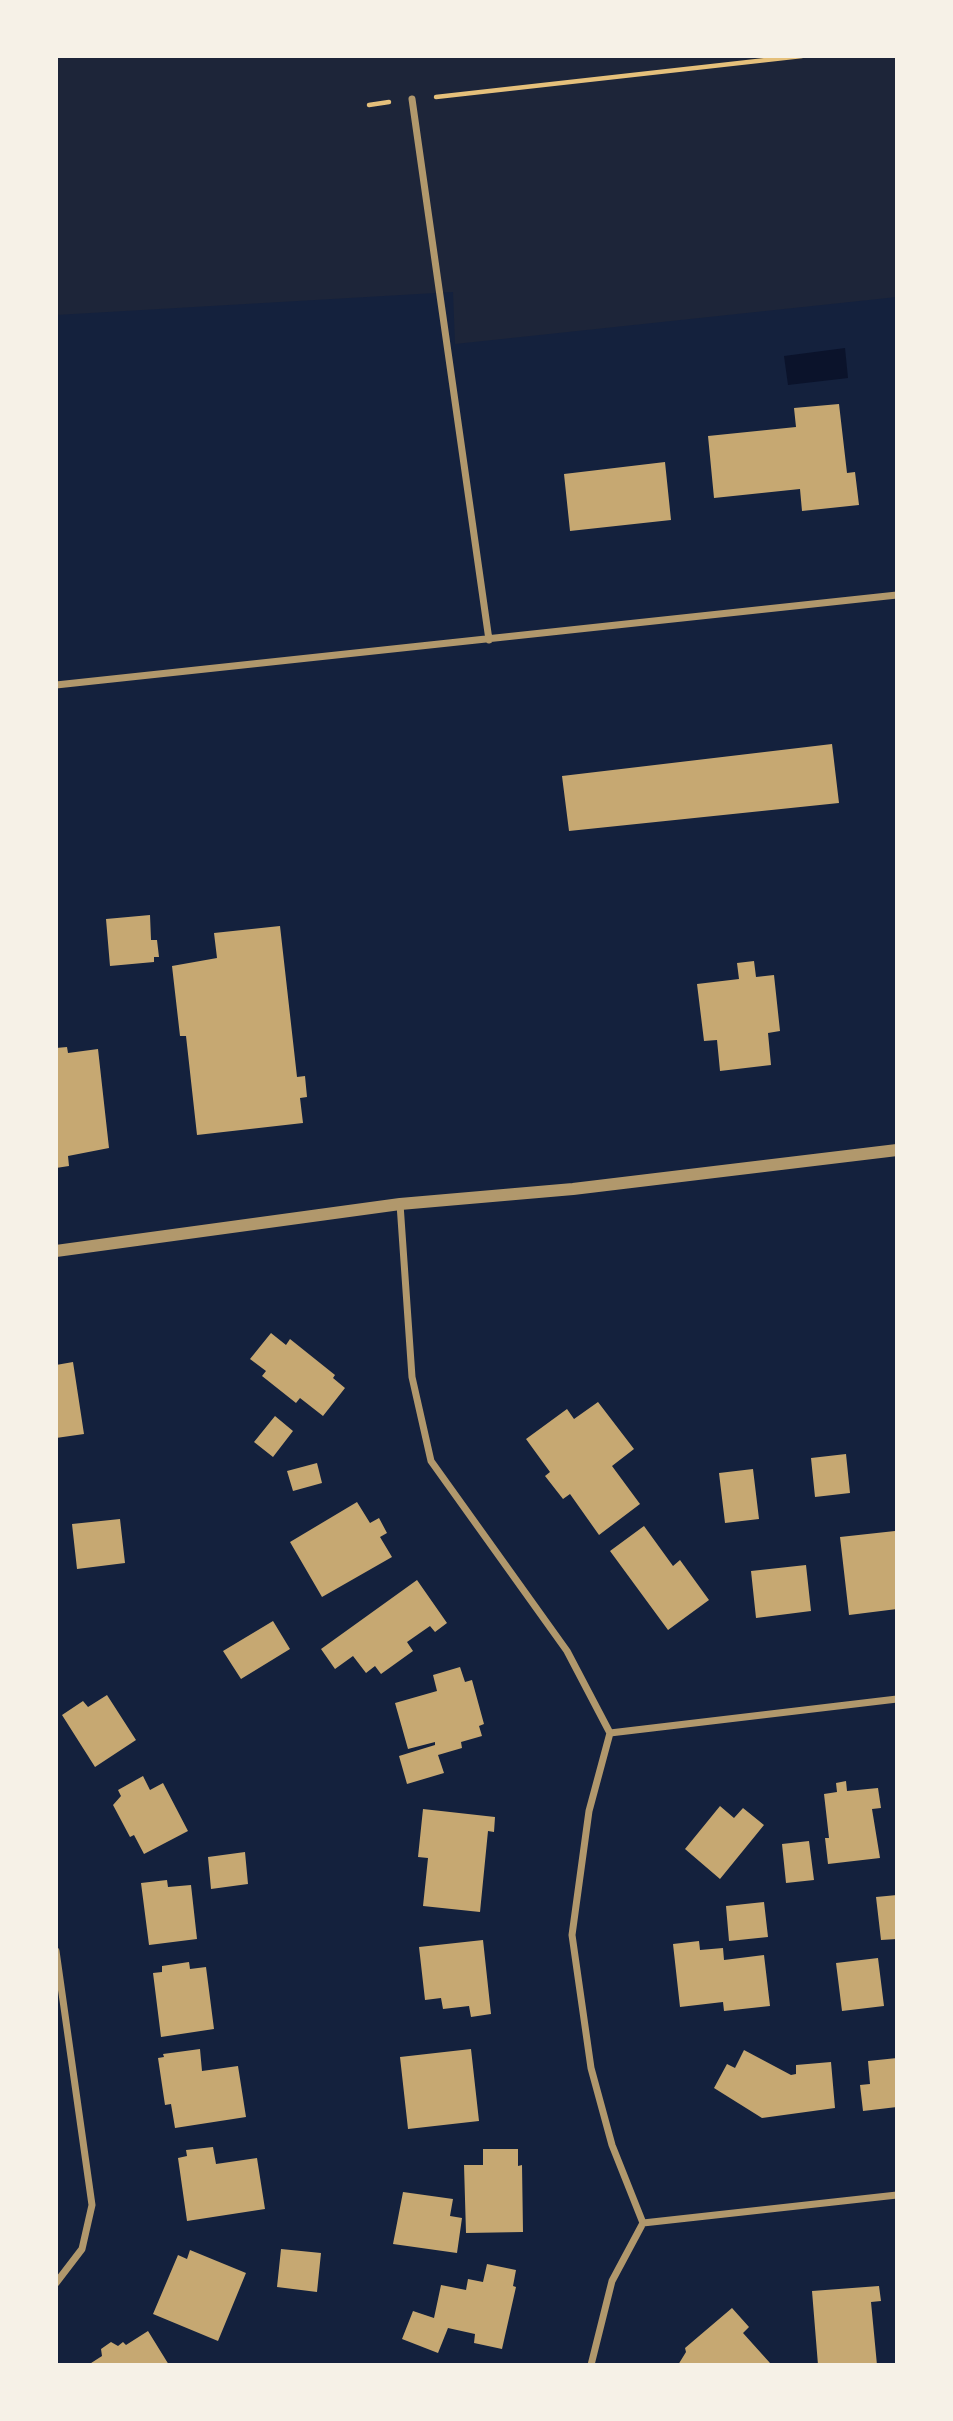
<!DOCTYPE html>
<html>
<head>
<meta charset="utf-8">
<style>
  body { margin:0 }
  #map { position:relative; width:953px; height:2421px; overflow:hidden; background:#14213d; font-family:Mulish,sans-serif }
  canvas { display:block }
  .frame { position:absolute; inset:0; border:58px solid #f6f1e7; pointer-events:none }
</style>
</head>
<body>
<div id="map">
<canvas width="953" height="2421"></canvas>
<div class="frame"></div>
</div>
<script>
const ctx = document.querySelector('canvas').getContext('2d');
ctx.lineJoin = 'round';
function paint(path, color) { ctx.fillStyle = color; ctx.fill(path, 'evenodd'); }
function trace(path, color, width, dash) { ctx.strokeStyle = color; ctx.lineWidth = width; ctx.lineCap = dash ? 'butt' : 'round'; ctx.setLineDash(dash || []); ctx.stroke(path); }
const green = new Path2D(`
  M56 56H897V297L455 344 453 292 56 315Z`);
const water = new Path2D(`
  M845 348 848 378 788 385 784 356Z`);
const building = new Path2D(`
  M839 404 847 473 855 472 859 505 802 511 800 489 714 498 708 436 796 427 794 408Z
  M665 462 671 520 570 531 564 474Z
  M832 744 839 803 569 831 562 776Z
  M150 915 151 940H157L159 957H154V962L110 966 106 919Z
  M280 926 297 1077 305 1076 307 1097 300 1098 303 1123 197 1135 186 1036H180L172 966 217 958 214 933Z
  M754 961 756 977 774 975 780 1031 768 1033 771 1065 720 1071 717 1040 704 1041 697 984 739 979 737 963Z
  M67 1047 68 1053 98 1049 109 1148 68 1156 69 1166 56 1168V1048Z
  M271 1333 286 1345 290 1339 335 1375 333 1378 345 1388 323 1416 300 1398 296 1403 262 1376 266 1371 250 1359Z
  M73 1362 84 1434 56 1438V1365Z
  M598 1402 634 1449 612 1466 640 1504 599 1535 570 1494 563 1499 545 1476 550 1472 526 1439 567 1409 574 1419Z
  M275 1416 293 1431 273 1457 254 1442Z
  M846 1454 850 1493 815 1497 811 1458Z
  M317 1463 322 1483 293 1491 287 1471Z
  M753 1469 759 1519 725 1523 719 1473Z
  M357 1502 370 1523 379 1518 387 1533 380 1537 392 1557 322 1597 290 1542Z
  M120 1519 125 1563 77 1569 72 1524Z
  M644 1526 673 1566 680 1560 709 1600 668 1630 610 1551Z
  M895 1531 897 1609 849 1615 840 1537Z
  M806 1565 811 1611 756 1618 751 1571Z
  M417 1580 447 1623 435 1632 430 1626 407 1642 413 1651 381 1674 375 1666 366 1673 353 1656 335 1669 321 1649Z
  M273 1621 290 1649 241 1679 223 1651Z
  M460 1667 465 1682 472 1680 484 1724 479 1726 482 1736 461 1742 462 1748 438 1755 444 1773 407 1784 399 1756 435 1745V1742L408 1749 395 1703 437 1691 433 1675Z
  M107 1695 136 1740 95 1767 62 1715 83 1701 88 1707Z
  M143 1776 150 1790 163 1783 188 1831 144 1854 134 1835 130 1837 113 1805 121 1796 118 1790Z
  M846 1781 847 1791 878 1788 881 1808 872 1809 880 1858 828 1864 825 1838H829L824 1794 837 1792 836 1783Z
  M720 1806 734 1818 743 1808 764 1825 720 1879 685 1849Z
  M423 1809 495 1817 494 1832 488 1831 480 1912 423 1906 428 1858 418 1857Z
  M809 1841 814 1880 786 1883 782 1844Z
  M245 1852 248 1884 211 1889 208 1857Z
  M167 1880 168 1887 191 1885 197 1939 149 1945 141 1883Z
  M897 1895V1939L881 1940 876 1897Z
  M764 1902 768 1937 729 1941 726 1906Z
  M483 1940 491 2014 471 2017 469 2006 443 2009 441 1998 425 2000 419 1947Z
  M699 1941 700 1950 723 1948 724 1960 764 1955 770 2006 724 2011 723 2002 680 2007 673 1944Z
  M878 1958 884 2006 842 2011 836 1963Z
  M189 1962 190 1969 206 1967 214 2029 161 2037 153 1973 162 1972V1966Z
  M200 2049 202 2071 238 2066 246 2117 175 2128 171 2104 165 2105 158 2058 164 2057 163 2054Z
  M471 2049 479 2121 408 2129 400 2057Z
  M744 2050 791 2075 796 2074V2065L831 2062 835 2108 762 2118 714 2088 727 2064 735 2068Z
  M897 2058V2107L863 2111 860 2085 870 2084 868 2061Z
  M213 2147 216 2164 257 2158 265 2209 187 2221 178 2158 187 2156 186 2150Z
  M483 2149H518V2166L522 2165 523 2232 466 2233 464 2165H483Z
  M403 2192 453 2199 450 2216 462 2218 457 2253 393 2244Z
  M281 2249 321 2253 317 2292 277 2287Z
  M190 2250 246 2273 218 2341 153 2314 178 2255 187 2259Z
  M487 2264 516 2270 513 2286 516 2287 502 2349 474 2343 475 2334 448 2328 438 2353 402 2339 413 2311 434 2318 441 2285 466 2290 468 2279 483 2282Z
  M879 2286 881 2301 871 2302 877 2365H818L812 2291Z
  M732 2308 749 2327 743 2333 770 2363 678 2365 686 2352 685 2348Z
  M148 2331 169 2365H88L102 2356 101 2349 111 2342 118 2346 123 2342 126 2345Z`);
const path = new Path2D(`
  M436 97 802 56
  M369 105 389 102`);
const minor = new Path2D(`
  M412 99 489 640
  M56 685 897 595
  M400 1204 412 1377 431 1461 567 1651 610 1733 589 1811 572 1935 591 2068 612 2145 643 2223 612 2281 591 2365
  M610 1733 897 1699
  M56 1951 92 2205 82 2249 56 2283
  M643 2223 897 2195`);
const tertiary = new Path2D(`
  M56 1251 400 1204 573 1189 897 1150`);
paint(green, '#1d2539');
paint(water, '#0b132b');
paint(building, '#c6a872');
trace(path, '#e5c07b', 4.5);
trace(minor, '#b1986c', 7);
trace(tertiary, '#b1986c', 12);
</script>
</body>
</html>
